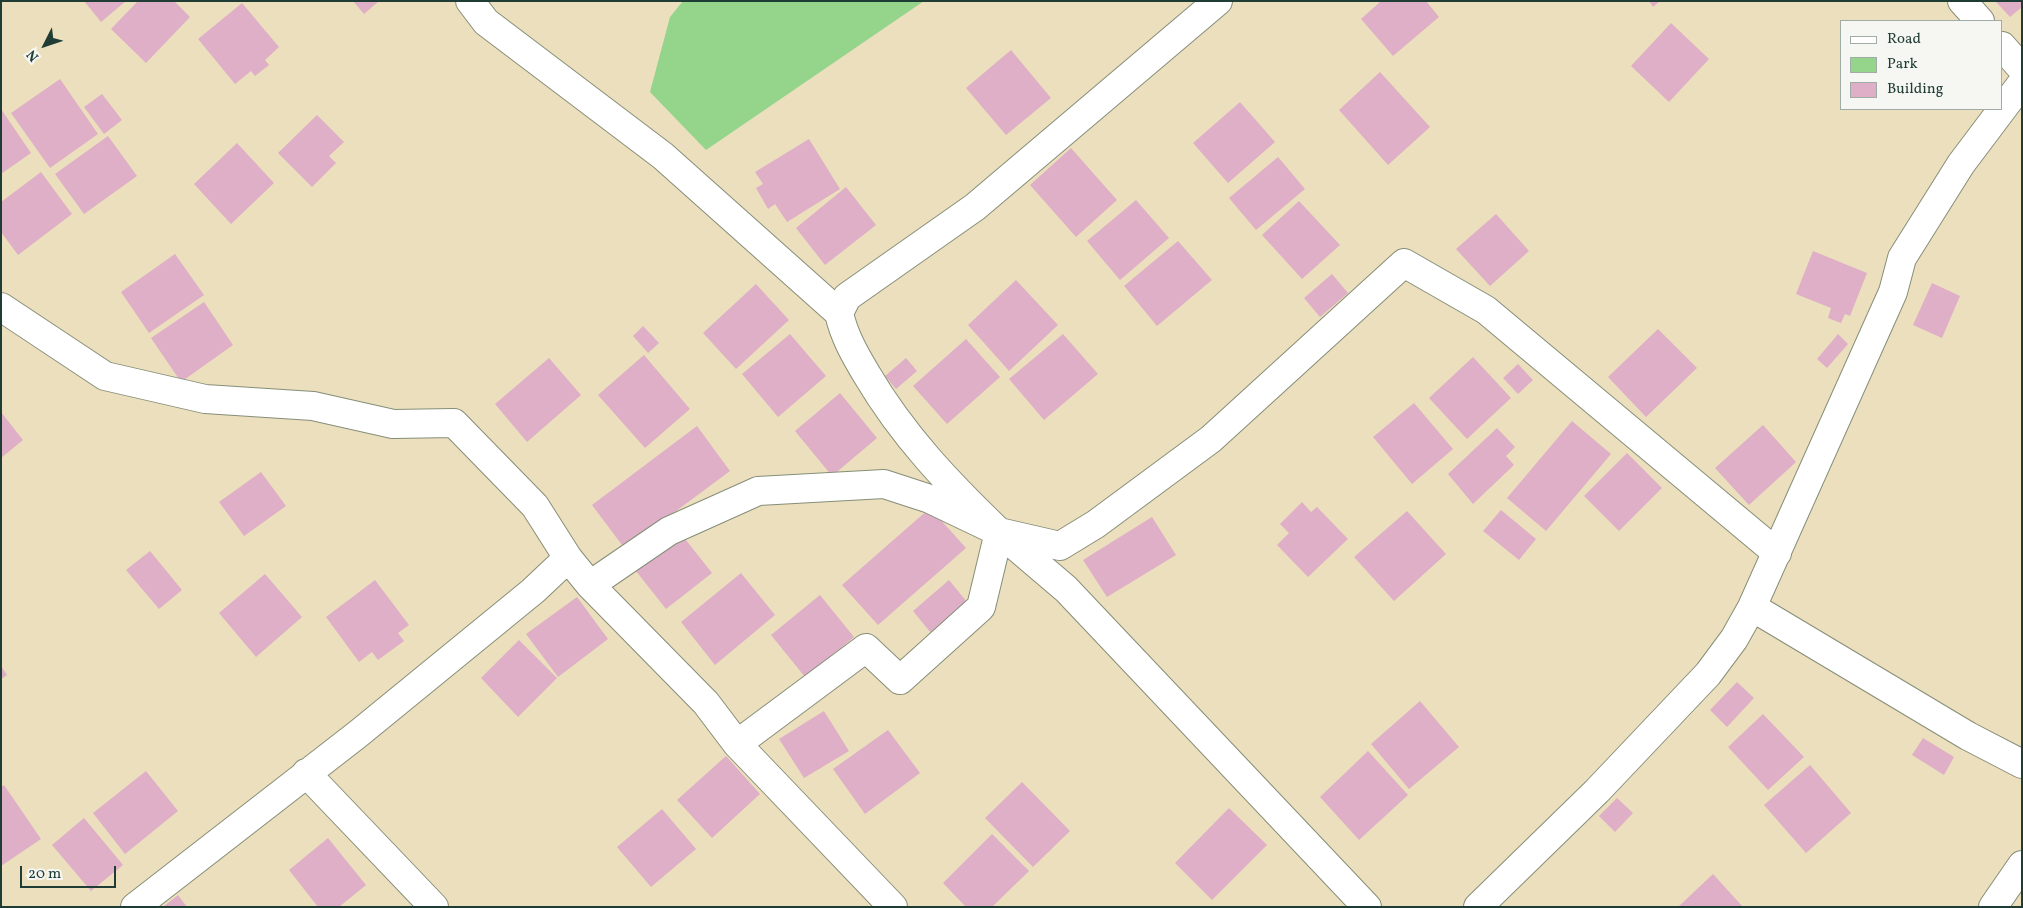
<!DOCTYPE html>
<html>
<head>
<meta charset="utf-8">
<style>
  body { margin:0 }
  #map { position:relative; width:2023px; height:908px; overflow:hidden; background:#ecdfbd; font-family:Vollkorn,serif }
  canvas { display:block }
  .frame { position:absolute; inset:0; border:2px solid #1f3d34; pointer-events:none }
  .legend { position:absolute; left:1840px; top:20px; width:162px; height:90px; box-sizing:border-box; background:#f6f6f2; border:1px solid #a0aca6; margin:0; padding:6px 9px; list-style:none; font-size:15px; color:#1f3d34 }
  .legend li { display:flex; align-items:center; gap:10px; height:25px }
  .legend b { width:25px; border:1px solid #a0aca6 }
  .north { position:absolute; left:20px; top:20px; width:50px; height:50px; -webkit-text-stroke:4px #f6f6f2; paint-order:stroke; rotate:229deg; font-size:14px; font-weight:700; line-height:20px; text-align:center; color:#1f3d34 }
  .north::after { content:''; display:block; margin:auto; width:18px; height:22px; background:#1f3d34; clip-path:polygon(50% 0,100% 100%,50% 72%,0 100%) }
  .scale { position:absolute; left:20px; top:866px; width:96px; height:22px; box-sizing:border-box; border:2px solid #1f3d34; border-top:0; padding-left:6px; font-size:15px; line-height:18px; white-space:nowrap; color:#1f3d34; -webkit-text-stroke:4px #f6f6f2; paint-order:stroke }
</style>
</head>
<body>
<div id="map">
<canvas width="2023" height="908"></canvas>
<div class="frame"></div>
<ul class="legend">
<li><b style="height:6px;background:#fff"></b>Road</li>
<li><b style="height:14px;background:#94d48b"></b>Park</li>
<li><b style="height:14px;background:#deafc6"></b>Building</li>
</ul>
<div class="north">N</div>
<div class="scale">20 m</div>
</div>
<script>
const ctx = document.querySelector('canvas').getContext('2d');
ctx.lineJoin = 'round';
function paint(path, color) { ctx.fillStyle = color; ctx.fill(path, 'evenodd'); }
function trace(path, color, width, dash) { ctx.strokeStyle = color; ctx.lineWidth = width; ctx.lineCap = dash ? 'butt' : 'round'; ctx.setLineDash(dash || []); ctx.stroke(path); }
const green = new Path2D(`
  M683 1H924L706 150 650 92 670 17Z`);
const building = new Path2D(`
  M84 1H126L101 22Z
  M138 1H174L190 17 146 63 111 29Z
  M353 1H379L364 14Z
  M1381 1H1426L1439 17 1393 56 1361 19Z
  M1649 1H1660L1653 7Z
  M1995 1H2022V7L2010 17Z
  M242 3 279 47 265 60 269 65 255 76 251 71 235 84 198 39Z
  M1671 23 1709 59 1669 102 1631 66Z
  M1011 50 1051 98 1006 135 966 88Z
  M1380 72 1430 127 1388 165 1339 110Z
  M60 79 98 134 50 168 11 113Z
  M102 94 122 120 104 134 84 107Z
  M1240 102 1275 142 1228 183 1193 143Z
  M1 109 31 153 1 174Z
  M317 115 344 142 329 156 336 163 312 187 278 153Z
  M108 136 137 176 84 214 55 174Z
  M809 139 840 189 787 222 775 204 768 209 756 188 763 184 755 172Z
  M237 143 274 183 231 224 194 184Z
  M1071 148 1117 200 1076 237 1030 185Z
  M1278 157 1305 189 1256 230 1229 198Z
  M41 172 72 214 18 255 1 232V202Z
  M846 187 876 225 825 265 796 228Z
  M1136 200 1169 238 1120 280 1087 241Z
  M1299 201 1340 245 1302 279 1262 235Z
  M1496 214 1529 251 1490 286 1456 249Z
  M1178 241 1212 280 1157 326 1124 286Z
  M1813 251 1867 273 1850 316 1845 314 1841 323 1828 318 1831 308 1796 294Z
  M175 254 204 295 149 333 121 292Z
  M1332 274 1348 293 1320 317 1304 298Z
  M1016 280 1058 325 1009 371 968 325Z
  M1932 283 1960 296 1942 338 1913 325Z
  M756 284 789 320 736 369 703 333Z
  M204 302 233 345 181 382 151 338Z
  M643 326 659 343 648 353 633 336Z
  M1658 329 1697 368 1646 417 1608 377Z
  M790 334 826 376 778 417 742 374Z
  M1063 334 1098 374 1044 420 1009 379Z
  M1838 334 1848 344 1827 368 1817 359Z
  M966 339 1000 377 947 424 913 386Z
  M644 355 690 409 645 448 598 395Z
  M1473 357 1511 398 1467 439 1429 398Z
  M549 358 581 395 527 442 495 404Z
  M906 358 917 371 896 389 885 376Z
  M1518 364 1533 380 1518 394 1503 378Z
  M840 393 877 438 832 476 795 431Z
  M1414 403 1453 449 1412 484 1373 437Z
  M1 412 23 440 1 458Z
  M1572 421 1611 454 1546 531 1507 498Z
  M1763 425 1796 462 1749 505 1715 468Z
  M697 426 730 471 625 549 592 505Z
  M1497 428 1515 447 1506 456 1514 465 1473 504 1448 474Z
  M1627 453 1662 488 1619 531 1584 496Z
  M261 472 286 506 244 536 219 502Z
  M1302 502 1311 512 1317 507 1348 539 1308 577 1277 545 1289 533 1280 524Z
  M930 508 966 548 878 625 842 585Z
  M1501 510 1536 539 1519 560 1483 531Z
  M1407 511 1446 554 1394 601 1354 557Z
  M1152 517 1176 555 1107 597 1083 560Z
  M678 530 712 573 666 609 632 566Z
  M150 551 182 590 159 609 126 570Z
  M741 573 775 615 715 665 681 622Z
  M265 574 302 617 256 657 219 613Z
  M375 580 409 625 398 633 404 641 378 660 372 652 359 662 326 617Z
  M949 580 972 608 935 638 913 611Z
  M820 595 854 637 831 656 837 664 823 675 816 667 805 677 771 635Z
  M577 597 608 639 558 677 526 634Z
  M519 640 557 678 518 717 481 678Z
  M1 666 7 675 1 679Z
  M1737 682 1754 698 1727 727 1710 710Z
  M1420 701 1459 747 1409 789 1371 744Z
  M824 711 849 751 804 778 779 739Z
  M1763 714 1804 757 1768 790 1728 747Z
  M888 730 920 773 865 814 833 769Z
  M1923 738 1954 757 1944 775 1912 755Z
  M1368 751 1408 795 1359 840 1320 797Z
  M726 756 760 794 712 838 677 800Z
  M1810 765 1851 813 1806 853 1764 805Z
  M146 771 178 811 125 854 93 813Z
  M1022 782 1070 831 1033 867 985 818Z
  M4 785 41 839 1 866V787Z
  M1617 798 1633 813 1615 832 1599 816Z
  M1229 808 1267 845 1212 900 1175 863Z
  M662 809 696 849 651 887 617 847Z
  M84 818 123 865 91 891 52 845Z
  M992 834 1029 871 992 907H966L943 883Z
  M328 838 366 885 339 907H318L289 870Z
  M1713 874 1743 907H1678Z
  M178 895 187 907H163Z`);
const minor = new Path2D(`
  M470 1 486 22 663 156 839 313C844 336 855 355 867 375 903 436 948 483 999 532L930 499 884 484 758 491 669 531 590 585
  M1962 1 1980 21
  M2002 46 2022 69
  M1 307 105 376 205 399 313 406 393 424 454 423 535 506 568 558
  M839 313 847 297 975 207 1218 1
  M1752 607 1968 736 2022 764
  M737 744 866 648 900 680 981 607 999 532
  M306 773 434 907
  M135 907 358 734 533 591 568 558 590 585 706 703 737 744 893 907
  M1367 907 1066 589 999 532 1060 546 1096 524 1211 439 1404 263 1486 310 1777 553
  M1478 907 1597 791 1708 674 1734 639 1752 607 1893 292 1902 258 1961 164 2022 83
  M1993 907 2022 865`);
paint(green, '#94d48b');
paint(building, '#deafc6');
trace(minor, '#868e78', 30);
trace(minor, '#fff', 28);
</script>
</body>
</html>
